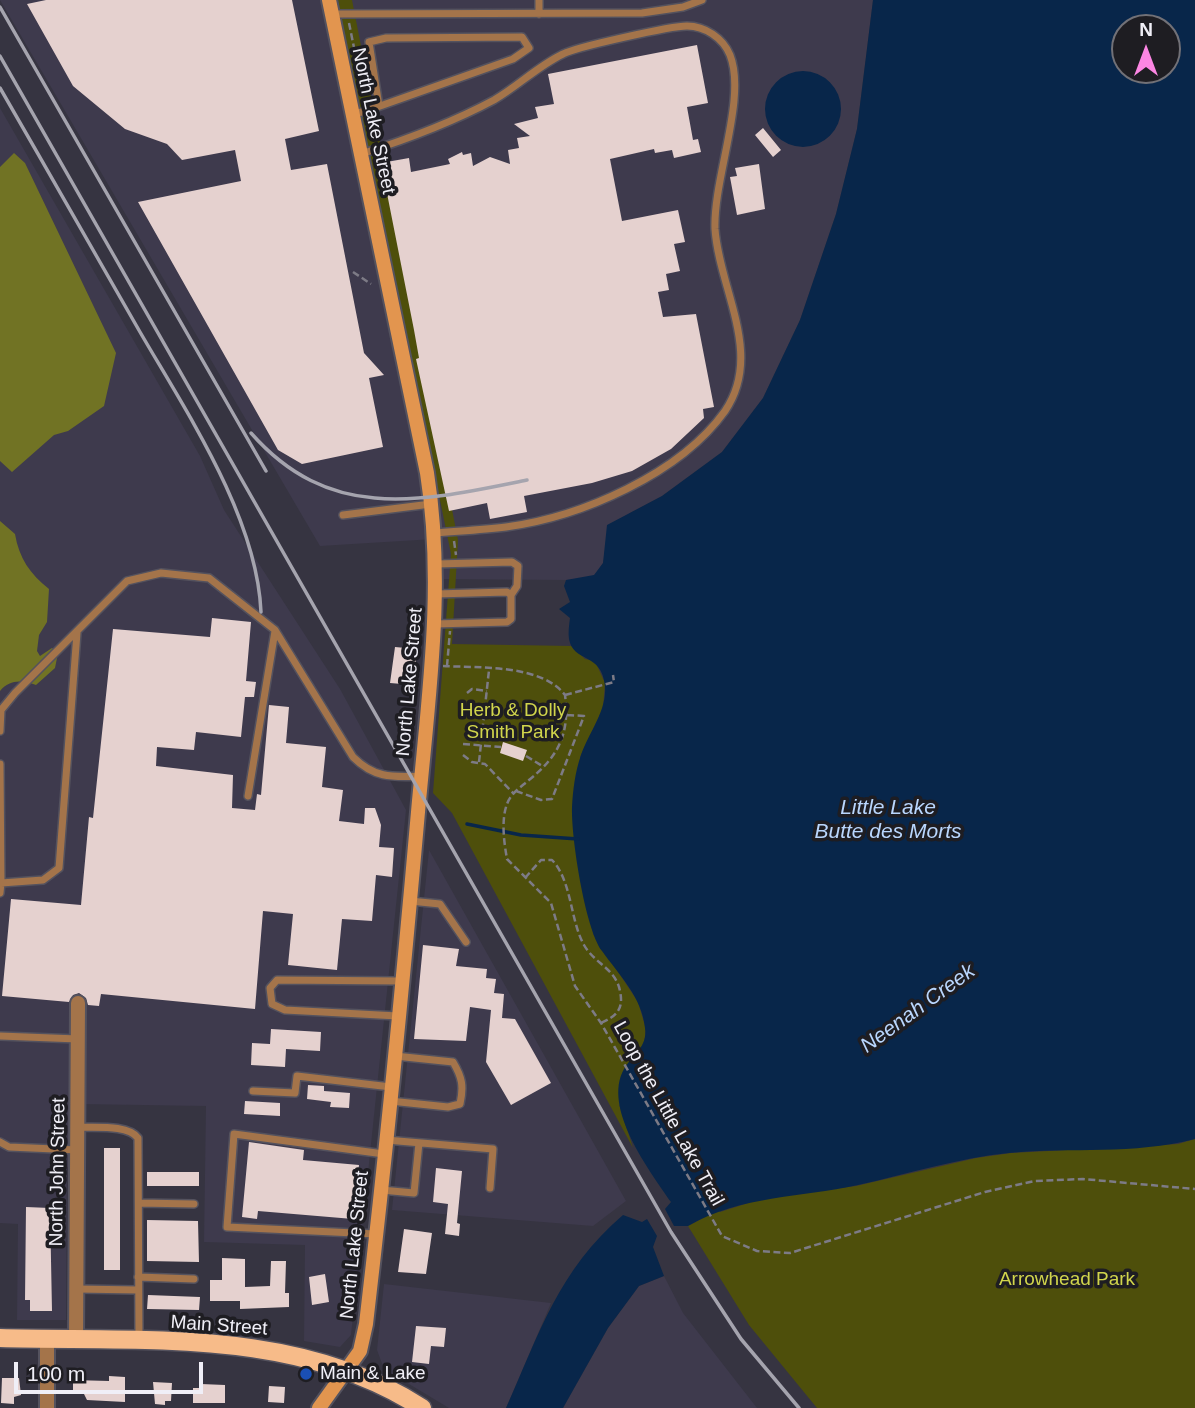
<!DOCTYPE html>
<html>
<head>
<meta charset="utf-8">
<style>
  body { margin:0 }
  #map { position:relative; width:1195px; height:1408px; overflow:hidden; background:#363441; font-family:Arial,sans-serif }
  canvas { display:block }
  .north { position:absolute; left:1111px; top:14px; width:70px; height:70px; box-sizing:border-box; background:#1e1d22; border:2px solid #727177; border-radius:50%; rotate:0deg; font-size:19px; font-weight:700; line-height:28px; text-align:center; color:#f0eff7 }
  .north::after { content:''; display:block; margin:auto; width:24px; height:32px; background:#fc86e3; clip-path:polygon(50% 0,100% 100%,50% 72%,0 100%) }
  .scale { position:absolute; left:14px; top:1362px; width:189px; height:32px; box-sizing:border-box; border:4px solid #f0eff7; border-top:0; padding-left:9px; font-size:21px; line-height:24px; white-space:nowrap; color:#f0eff7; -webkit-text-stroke:5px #1e1d22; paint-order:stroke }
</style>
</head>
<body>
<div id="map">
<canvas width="1195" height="1408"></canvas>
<div class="north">N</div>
<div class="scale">100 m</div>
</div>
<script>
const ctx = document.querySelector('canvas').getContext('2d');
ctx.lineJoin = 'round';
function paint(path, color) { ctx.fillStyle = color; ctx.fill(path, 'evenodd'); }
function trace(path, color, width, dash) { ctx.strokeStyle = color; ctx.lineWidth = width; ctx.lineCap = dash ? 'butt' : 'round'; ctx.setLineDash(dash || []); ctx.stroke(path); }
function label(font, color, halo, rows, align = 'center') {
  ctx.font = font + ' Arial,sans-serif'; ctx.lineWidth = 7; ctx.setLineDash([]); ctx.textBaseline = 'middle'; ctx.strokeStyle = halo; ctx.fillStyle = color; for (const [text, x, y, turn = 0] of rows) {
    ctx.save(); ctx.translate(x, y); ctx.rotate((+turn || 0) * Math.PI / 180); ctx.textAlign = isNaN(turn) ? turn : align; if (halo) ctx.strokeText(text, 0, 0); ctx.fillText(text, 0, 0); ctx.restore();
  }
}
const built = new Path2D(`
  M0 0H873L857 129 836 214 800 320 763 398 722 452 662 496 630 513 605 550 603 563 595 575 586 579 566 580 436 579 434 539 320 546Z
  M0 108 200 456 224 510 340 689 406 810 351 1335 340 1347 304 1341 305 1245 204 1242 206 1106 78 1104 77 1167H67L66 1320H17L18 1224 0 1223Z
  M429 850 626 1201 593 1226 392 1210Z
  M664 1276 683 1313 757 1408H563L608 1328 639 1286Z
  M384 1284 551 1303 506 1408H449L384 1369 377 1350Z`);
const green = new Path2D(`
  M338 0H352L458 540 452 644 572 646 585 659 595 661 605 683 603 708 580 757 593 934 638 1002 646 1029 644 1043 639 1051 720 1212 767 1197 856 1186 976 1158 1011 1153 1178 1144 1195 1139V1408H817L749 1325 688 1226 701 1219 619 1104 633 1148 452 813 433 793 451 554Z`);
const forest = new Path2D(`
  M14 153 25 163 116 353 104 406 68 431 54 435 12 472 0 461V167Z
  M0 521 15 534C19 558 30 574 49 589L47 622 39 635 37 651 40 656 52 648 58 653 55 668 36 685C22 680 10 679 0 691Z`);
const water = new Path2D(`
  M873 0H1195V1139C1133 1155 1072 1147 1009 1153 958 1158 908 1174 858 1185 799 1198 743 1195 688 1226H674L665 1209 671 1202C649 1170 602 1108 624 1069 632 1055 648 1047 645 1028 642 997 619 975 602 951 585 928 571 837 572 807 573 790 575 772 581 755 589 732 607 711 605 686 602 652 573 663 569 639 568 633 569 625 570 618L559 609 570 602 564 586 566 580 594 575 603 563 607 525 662 496 722 452 763 398 800 320 836 214 857 129ZM1125 28H1167V70H1125Z
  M765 109a38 38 0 1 1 76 0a38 38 0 1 1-76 0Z
  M623 1215 642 1222 647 1219 657 1236 653 1247 664 1276 639 1286 608 1328 563 1408H506C540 1332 558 1271 623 1215Z`);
const stream = new Path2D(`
  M467 824 521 835 578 839`);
const building = new Path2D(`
  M46 0H292L319 131 285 139 291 170 327 164 364 353 384 375 369 378 383 447 302 464 278 450 138 202 241 181 235 150 182 160 167 144 125 129 73 86 27 4Z
  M697 45 708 103 687 107 693 140 698 139 701 152 674 158 672 150 655 153 654 149 610 159 622 221 678 210 685 242 674 244 680 271 666 274 669 290 658 292 663 317 696 314 714 407 703 409 704 418 671 449 632 471 592 483 524 496 527 512 490 519 487 503 449 511 416 359 419 358 414 330 381 163 409 158 411 172 450 164 448 159 462 152 463 155 471 153 473 166 490 157 510 164 508 150 519 148 517 138 530 136 514 124 538 118 535 107 554 104 548 74Z
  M763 128 781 150 773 157 755 135Z
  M759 164 765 209 737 215 730 177 737 176 735 168Z
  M212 618 251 622 246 681 256 682 254 697H245L241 737 196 732 194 750 157 747 156 766 233 775 232 808 255 810 257 794 261 795 269 705 289 707 286 743 326 747 322 787 343 790 339 821 364 824 365 808H375L381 825 379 847 394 848 392 877 376 875 372 921 342 919 337 970 288 965 293 914 263 911 255 1009 101 994 99 1006 88 1005 86 998 79 993 73 995 69 1002 2 996 11 899 81 905 89 817 93 818 113 629 210 637Z
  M395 647 417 649 414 685 390 683Z
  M503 742 527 750 523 761 500 753Z
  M423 945 459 949 456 966 487 969 486 978 496 979 494 993 504 994 502 1018 515 1019 551 1083 511 1105 486 1062 491 1010 470 1007 466 1041 414 1039Z
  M271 1029 321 1032 320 1051 286 1049 285 1067 251 1065 252 1043 270 1044Z
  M308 1085 324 1086V1091L350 1093 349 1108 330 1107 331 1102 307 1099Z
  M245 1101 280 1103V1116L244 1114Z
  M249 1142 304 1150 303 1160 359 1165 353 1219 258 1211 257 1219 242 1217Z
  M104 1148H120V1270H104Z
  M436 1168 462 1171 457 1223 460 1224 459 1236 445 1234 448 1204 433 1202Z
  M147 1172H199V1186H147Z
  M26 1207 50 1208 52 1311H30V1300H25Z
  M147 1220 198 1221 199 1262 147 1261Z
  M404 1229 432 1233 426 1274 398 1272Z
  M222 1258 245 1259V1287L270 1286 271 1261H286L285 1293H289V1307L240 1309V1301H210V1280H222Z
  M325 1274 329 1302 312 1305 309 1277Z
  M148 1295 200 1297 199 1310 147 1309Z
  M416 1326 446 1328 444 1347 431 1346 429 1364 412 1362Z
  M109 1376 125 1377V1402L87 1400 84 1394H73V1380L109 1381Z
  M2 1378H19L21 1395 14 1397V1404L1 1403Z
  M153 1382 172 1383 171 1401H165V1405L155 1404Z
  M201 1384 225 1385V1403H193V1388H201Z
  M269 1386 285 1387 284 1403 268 1402Z`);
const path = new Path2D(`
  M349 23 363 92
  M353 272 371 284
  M454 541 456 555
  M443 666C479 668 541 664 565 695 570 733 559 756 529 780 521 787 511 793 507 804 501 820 504 842 507 859L551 903 575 986 601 1023 722 1236 757 1251 790 1253 985 1192 1035 1181 1083 1179 1195 1189
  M447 666 450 631
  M467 693 472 689 487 691
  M565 695 614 682 613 675
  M463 744 501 747
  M463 755 472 762 485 764 514 794
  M526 756 544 767
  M479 762 489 670
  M516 791 541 800 552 799 584 716 567 715
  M525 878 541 860H552C572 881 570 920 584 945 594 963 616 969 620 991 624 1010 616 1016 601 1023`);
const lane = new Path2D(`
  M539 0V14
  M333 14 642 13 683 7 702 0
  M353 114 366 111 513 59 529 48 522 37 386 38 369 42 379 106
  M361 154C405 140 453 122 494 100 518 86 538 66 563 54 576 47 671 26 687 26 705 26 723 38 730 55 747 98 713 179 715 229 719 289 764 354 725 411 680 474 581 517 506 527 482 530 458 531 434 533
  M343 515 431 504
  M436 564 512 562 518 566 517 586 511 595
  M435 624 507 622 511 619V595L507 592 436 594
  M0 731 1 710 15 693 127 581 161 573 209 578 275 630 353 757C375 779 393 777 422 776
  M0 764 1 883
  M248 796 275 631
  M0 893 1 883 43 880 59 868 77 633
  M410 901 440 904 466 942
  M398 1016 285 1010 272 1004 270 988 277 980 402 981
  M0 1036 78 1039
  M253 1091 295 1093 297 1076 391 1087
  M390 1101 448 1107 460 1104C464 1086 462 1077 453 1062L395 1056
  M78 1127C94 1128 128 1124 138 1138L139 1339
  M386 1140 493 1149 490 1188
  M0 1142 9 1147 77 1150
  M381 1190 414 1193 419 1143
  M139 1203 194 1204
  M376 1234 227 1227 234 1134 384 1154
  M138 1277 194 1279
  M77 1289 138 1290`);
const street = new Path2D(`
  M47 1339V1408
  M76 1340 78 1003`);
const secondary = new Path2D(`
  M319 1408 360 1351 366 1324C386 1154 403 983 418 812 428 699 445 587 427 473L329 0`);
const primary = new Path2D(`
  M0 1338C142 1342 298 1327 422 1408`);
const rail = new Path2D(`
  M0 7 266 471
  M0 56 671 1232 741 1339 799 1408
  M0 88C47 169 93 250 140 332 187 413 257 517 261 612
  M251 433C331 524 423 501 527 480`);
const markers = [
  [306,1374,7,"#1a4fb4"]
];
const streetNames = [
  ["North Lake Street",373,121,78],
  ["North Lake Street",410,682,-85],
  ["Loop the Little Lake Trail",668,1114,61],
  ["North John Street",58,1172,-89],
  ["North Lake Street",355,1245,-84],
  ["Main Street",219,1326,4]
];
const parkNames = [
  ["Herb & Dolly",513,711],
  ["Smith Park",513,733],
  ["Arrowhead Park",1067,1280]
];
const poiNames = [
  ["Main & Lake",320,1374]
];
const waterNames = [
  ["Little Lake",888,808],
  ["Butte des Morts",888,832],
  ["Neenah Creek",918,1009,-36]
];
paint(built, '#3e3a4d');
paint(green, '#4e4f0b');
paint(forest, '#717324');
paint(water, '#08264a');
trace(stream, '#08264a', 3.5);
paint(building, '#e5d1cf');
trace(lane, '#54525e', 10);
trace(street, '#54525e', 18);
trace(secondary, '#54525e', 18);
trace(primary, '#54525e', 21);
trace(path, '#7d7b86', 2.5, [7, 3.5]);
trace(lane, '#a4744a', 7);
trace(street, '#a4744a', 14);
trace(secondary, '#e2954f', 14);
trace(primary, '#f7bb89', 18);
trace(rail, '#a5a4ae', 3.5);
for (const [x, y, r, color] of markers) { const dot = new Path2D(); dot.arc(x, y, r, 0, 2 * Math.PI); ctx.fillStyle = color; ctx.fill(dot); trace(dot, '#1e1d22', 2.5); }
label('19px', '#f0eff7', '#1e1d22', streetNames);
label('19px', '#d1d54c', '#1e1d22', parkNames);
label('19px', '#f0eff7', '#1e1d22', poiNames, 'left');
label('italic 21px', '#b9d6fd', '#1e1d22', waterNames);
</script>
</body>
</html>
